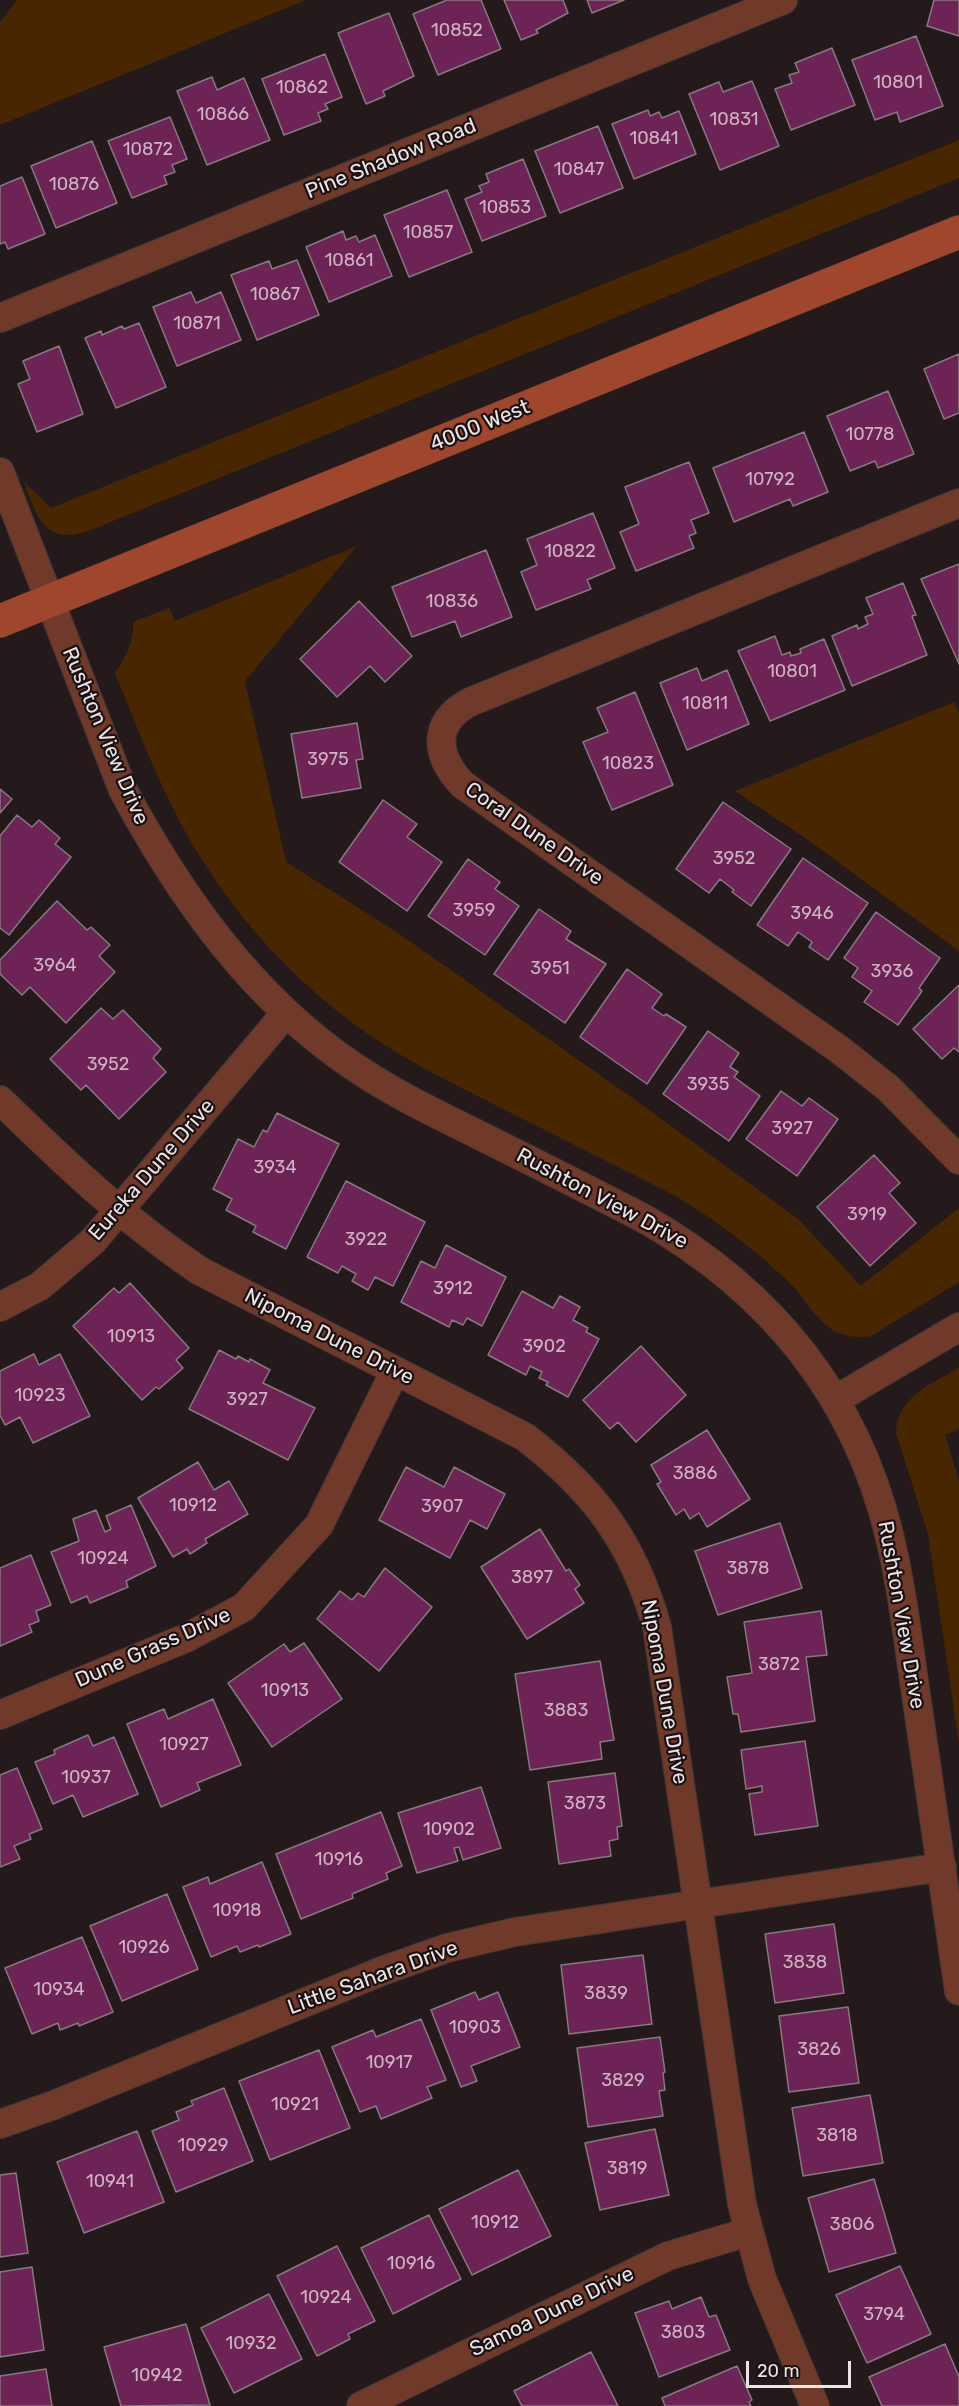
<!DOCTYPE html>
<html>
<head>
<meta charset="utf-8">
<style>
  body { margin:0 }
  #map { position:relative; width:959px; height:2406px; overflow:hidden; background:#241a1b; font-family:Rubik,sans-serif }
  canvas { display:block }
  .scale { position:absolute; left:746px; top:2361px; width:105px; height:27px; box-sizing:border-box; border:3px solid #ebe4e5; border-top:0; padding-left:8px; font-size:18px; line-height:21px; white-space:nowrap; color:#ebe4e5; -webkit-text-stroke:4px #1a1112; paint-order:stroke }
</style>
</head>
<body>
<div id="map">
<canvas width="959" height="2406"></canvas>
<div class="scale">20 m</div>
</div>
<script>
const ctx = document.querySelector('canvas').getContext('2d');
ctx.lineJoin = 'round';
function paint(path, color) { ctx.fillStyle = color; ctx.fill(path, 'evenodd'); }
function trace(path, color, width, dash) { ctx.strokeStyle = color; ctx.lineWidth = width; ctx.lineCap = dash ? 'butt' : 'round'; ctx.setLineDash(dash || []); ctx.stroke(path); }
function label(font, color, halo, rows, align = 'center') {
  ctx.font = font + ' Rubik,sans-serif'; ctx.lineWidth = 4.5; ctx.setLineDash([]); ctx.textBaseline = 'middle'; ctx.strokeStyle = halo; ctx.fillStyle = color; for (const [text, x, y, turn = 0] of rows) {
    ctx.save(); ctx.translate(x, y); ctx.rotate((+turn || 0) * Math.PI / 180); ctx.textAlign = isNaN(turn) ? turn : align; if (halo) ctx.strokeText(text, 0, 0); ctx.fillText(text, 0, 0); ctx.restore();
  }
}
const green = new Path2D(`
  M17 0H306L0 125V22Z
  M959 140V178L91 530C46 547 37 518 24 482L51 508Z
  M357 546 245 681 286 862 398 933 641 1104 798 1219 861 1286 959 1208V1282L871 1336C859 1339 841 1336 831 1329 815 1319 804 1297 791 1284 756 1250 718 1222 677 1197 618 1166 558 1137 499 1107 448 1081 396 1056 350 1021 291 976 240 921 201 858 164 800 141 736 115 673 126 657 134 642 133 622L169 608 175 621Z
  M954 702 959 713V951L804 837 735 791Z
  M959 1368V1429L945 1435 959 1481V1743L928 1534 896 1433C897 1397 931 1384 959 1368Z`);
const building = new Path2D(`
  M447 0H481L501 49 438 75 413 14Z
  M504 0H563L568 13 536 30 538 33 521 40Z
  M587 0H624L592 13Z
  M934 0H959V36L927 26Z
  M389 13 414 76 383 91 385 96 366 104 338 33Z
  M916 36 943 106 900 122 897 112 875 120 852 60Z
  M832 48 855 105 791 130 775 89 792 83 789 75 799 72 795 63Z
  M325 54 342 97 325 104 328 109 318 113 321 121 284 135 262 79Z
  M212 77 217 90 244 78 270 140 207 165 177 91Z
  M752 81 779 146 720 170 689 94 719 82 723 92Z
  M648 110 650 116 659 112 662 118 679 111 696 154 634 179 612 124Z
  M170 117 187 159 172 165 175 172 164 176 167 184 132 198 108 141Z
  M598 126 623 188 560 213 535 151Z
  M92 141 117 203 56 228 31 166Z
  M523 159 546 216 482 241 465 199 482 192 479 186 489 182 486 174Z
  M22 177 45 234 8 249 5 242 0 244V186Z
  M447 190 472 252 409 277 384 215Z
  M343 231 346 240 356 236 359 242 375 235 392 276 329 302 306 247Z
  M297 260 319 315 257 340 231 275 269 261 272 269Z
  M191 292 196 303 221 292 241 340 177 366 153 307Z
  M139 323 166 387 116 408 85 338 101 331 102 335 122 326 124 329Z
  M59 346 83 414 37 432 18 384 30 379 23 361Z
  M959 354V413L944 419 924 369Z
  M888 391 914 454 878 468 875 461 850 471 827 416Z
  M804 432 828 492 793 506 790 499 734 522 713 468Z
  M689 462 709 513 691 520 696 533 689 536 694 548 636 571 620 532 639 524 625 487Z
  M593 513 615 568 587 580 591 589 536 610 521 572 537 565 527 539Z
  M486 550 512 617 461 637 455 621 412 637 392 587Z
  M959 564V664L921 579Z
  M903 583 916 615 912 616 927 655 852 686 832 636 857 625 858 629 868 624 865 617 873 614 866 598Z
  M359 601 412 656 385 682 370 666 337 697 300 659Z
  M775 636 782 655 790 652 791 656 801 653 800 649 824 639 845 690 770 721 738 651Z
  M697 668 702 681 727 670 749 724 687 750 660 683Z
  M635 692 673 785 612 810 583 742 608 732 597 708Z
  M357 723 363 759 356 760 361 788 302 798 291 734Z
  M0 789 12 799 0 813Z
  M383 800 417 824 407 837 442 862 407 911 339 862Z
  M723 802 791 849 751 906 732 892 734 890 720 879 709 893 676 869Z
  M17 815 32 827 39 820 60 838 55 844 71 857 9 935 0 928V836Z
  M803 858 868 903 828 960 809 947 812 942 798 932 788 946 757 925Z
  M468 859 500 882 495 889 519 906 485 955 428 916Z
  M57 901 87 930 91 927 110 945 99 956 115 972 66 1023 30 987 22 995 0 974V960Z
  M539 909 571 931 566 939 606 964 565 1023 494 974Z
  M876 912 940 958 919 988 922 991 898 1025 864 1002 872 991 852 977 858 968 844 958Z
  M627 969 662 994 652 1008 664 1016 666 1014 686 1027 647 1084 580 1037Z
  M959 985V1052L954 1048 942 1059 913 1029Z
  M101 1008 113 1019 123 1010 161 1049 153 1058 166 1072 119 1119 86 1085 81 1090 50 1059Z
  M708 1031 739 1053 730 1067 738 1072 734 1077 760 1096 729 1141 663 1094Z
  M781 1091 802 1106 809 1098 838 1119 797 1176 746 1139Z
  M277 1113 339 1144 286 1249 253 1232 256 1226 226 1210 232 1199 213 1189 238 1139 254 1147 263 1130 267 1132Z
  M874 1155 900 1183 889 1193 916 1223 870 1266 817 1207Z
  M346 1181 425 1222 393 1286 375 1277 368 1290 352 1281 356 1274 342 1266 338 1273 307 1257Z
  M446 1245 506 1277 482 1326 467 1318 463 1325 452 1320 449 1327 401 1302 421 1261 435 1268Z
  M130 1283 189 1348 176 1360 183 1368 159 1389 156 1387 142 1400 73 1326 114 1288 119 1293Z
  M522 1291 553 1308 560 1296 580 1307 573 1320 588 1328 586 1332 599 1339 568 1397 546 1385 548 1382 539 1378 542 1372 530 1366 526 1375 488 1355Z
  M641 1346 686 1395 636 1442 618 1422 610 1429 583 1400Z
  M219 1350 236 1359 238 1356 249 1362 250 1359 270 1370 263 1383 315 1408 288 1460 189 1409Z
  M34 1354 39 1365 60 1354 90 1416 33 1443 20 1417 5 1425 0 1415V1371Z
  M707 1430 750 1499 707 1527 699 1513 690 1519 684 1509 676 1515 657 1484 661 1482 651 1465Z
  M198 1462 214 1490 229 1481 248 1514 205 1539 207 1543 190 1554 187 1549 173 1557 138 1498Z
  M406 1467 444 1487 454 1467 505 1494 487 1529 470 1520 450 1558 379 1520Z
  M131 1505 156 1566 126 1581 128 1587 90 1603 87 1596 71 1603 51 1552 79 1541 73 1519 96 1510 105 1532 111 1529 106 1516Z
  M780 1523 802 1588 718 1615 695 1551Z
  M540 1529 566 1571 569 1569 580 1585 575 1589 584 1603 527 1639 481 1567Z
  M31 1555 51 1605 36 1611 39 1621 29 1625 32 1632 0 1646V1568Z
  M385 1568 432 1607 379 1671 317 1619 340 1591 352 1600 358 1593 364 1597Z
  M821 1611 827 1655 806 1657 815 1721 741 1732 738 1714H733L727 1677 752 1673 744 1622Z
  M304 1643 342 1699 272 1747 228 1683 284 1644 290 1652Z
  M600 1661 614 1740 600 1742 602 1759 530 1770 515 1674Z
  M213 1699 241 1765 197 1783 200 1790 161 1807 127 1724 164 1709 168 1719Z
  M88 1735 93 1746 114 1737 138 1794 83 1817 73 1795 53 1804 35 1762 55 1754 54 1750Z
  M805 1741 818 1826 755 1835 749 1794 762 1792V1786L746 1789 741 1750Z
  M17 1768 42 1829 29 1834 31 1839 14 1846 20 1859 0 1867V1775Z
  M615 1773 622 1826 617 1827 618 1839 609 1841 611 1856 559 1864 548 1782Z
  M481 1787 501 1848 463 1860 459 1847 454 1848 458 1861 417 1873 398 1813Z
  M381 1812 402 1866 386 1873 388 1879 352 1894 353 1898 301 1919 276 1854Z
  M262 1862 291 1934 259 1947 258 1945 240 1952 237 1946 211 1957 183 1887 208 1877 210 1884Z
  M167 1894 198 1969 122 2001 90 1926Z
  M834 1924 844 1993 775 2003 765 1934Z
  M82 1937 113 2012 79 2026 78 2023 60 2030 58 2023 32 2034 5 1968Z
  M643 1955 652 2024 569 2034 561 1965Z
  M475 1992 479 2000 498 1992 520 2047 471 2066 477 2081 461 2087 431 2010Z
  M848 2007 859 2083 789 2092 779 2016Z
  M421 2019 446 2080 427 2087 432 2098 381 2119 376 2106 360 2112 332 2047 373 2030 376 2037Z
  M660 2037 665 2072 663 2073 665 2090 659 2091 663 2116 588 2127 577 2048Z
  M319 2050 350 2128 270 2160 239 2081Z
  M224 2088 253 2161 176 2192 152 2131 179 2120 176 2112 193 2105 191 2101Z
  M870 2095 883 2163 803 2176 792 2108Z
  M655 2129 669 2195 600 2210 585 2143Z
  M137 2131 164 2202 84 2233 57 2162Z
  M518 2170 551 2236 472 2275 439 2209Z
  M16 2173 28 2253 0 2257V2175Z
  M874 2179 896 2253 829 2272 808 2198Z
  M429 2215 461 2279 393 2314 361 2248Z
  M337 2246 375 2321 348 2334 350 2339 317 2356 277 2276Z
  M900 2266 931 2334 867 2363 836 2295Z
  M32 2267 44 2350 0 2357V2272Z
  M269 2294 302 2359 234 2393 201 2328Z
  M701 2297 709 2317 716 2315 730 2350 659 2377 635 2313 669 2301 672 2309Z
  M186 2324 210 2405 121 2406 104 2347Z
  M945 2344 959 2377V2406H882L869 2377Z
  M591 2352 618 2406H522L514 2391Z
  M737 2366 752 2400 749 2402 751 2406H665L662 2398Z
  M46 2369 52 2406H0V2376Z`);
const street = new Path2D(`
  M0 318 783 0
  M0 472 123 790C180 896 252 998 353 1066 394 1094 437 1114 481 1136 535 1163 589 1190 643 1218 768 1289 854 1392 889 1534 903 1591 909 1650 918 1708 932 1802 946 1896 959 1991
  M959 503 470 702C431 723 435 756 463 785L840 1050 888 1088 959 1160
  M0 1100C65 1163 124 1220 200 1271L525 1437C594 1490 633 1542 657 1627L742 2204 762 2279 815 2406
  M0 1307 40 1286 93 1241 286 1013
  M835 1400 959 1327
  M0 1715 186 1638 244 1607 319 1525 395 1371
  M0 2124 54 2105 382 1971 447 1948 515 1932 942 1867
  M361 2406 668 2256 748 2232`);
const secondary = new Path2D(`
  M0 621 959 232`);
const numberNames = [
  ["10852",457,31],
  ["10801",898,83],
  ["10862",302,88],
  ["10866",223,115],
  ["10831",734,120],
  ["10841",654,139],
  ["10872",148,150],
  ["10847",579,170],
  ["10876",74,185],
  ["10853",505,208],
  ["10857",428,233],
  ["10861",349,261],
  ["10867",275,295],
  ["10871",197,324],
  ["10778",870,435],
  ["10792",770,480],
  ["10822",570,552],
  ["10836",452,602],
  ["10801",792,672],
  ["10811",705,704],
  ["3975",328,760],
  ["10823",628,764],
  ["3952",734,859],
  ["3959",474,911],
  ["3946",812,914],
  ["3964",55,966],
  ["3951",550,969],
  ["3936",892,972],
  ["3952",108,1065],
  ["3935",708,1085],
  ["3927",792,1129],
  ["3934",275,1168],
  ["3919",867,1215],
  ["3922",366,1240],
  ["3912",453,1289],
  ["10913",131,1337],
  ["3902",544,1347],
  ["10923",40,1396],
  ["3927",247,1400],
  ["3886",695,1474],
  ["10912",193,1506],
  ["3907",442,1507],
  ["10924",103,1559],
  ["3878",748,1569],
  ["3897",532,1578],
  ["3872",779,1665],
  ["10913",285,1691],
  ["3883",566,1711],
  ["10927",184,1745],
  ["10937",86,1778],
  ["3873",585,1804],
  ["10902",449,1830],
  ["10916",339,1860],
  ["10918",237,1911],
  ["10926",144,1948],
  ["3838",805,1963],
  ["10934",59,1990],
  ["3839",606,1994],
  ["10903",475,2028],
  ["3826",819,2050],
  ["10917",389,2063],
  ["3829",623,2081],
  ["10921",295,2105],
  ["3818",837,2136],
  ["10929",203,2146],
  ["3819",627,2169],
  ["10941",110,2182],
  ["10912",495,2223],
  ["3806",852,2225],
  ["10916",411,2264],
  ["10924",326,2298],
  ["3794",884,2315],
  ["3803",683,2333],
  ["10932",251,2344],
  ["10942",157,2376]
];
const streetNames = [
  ["Pine Shadow Road",391,159,-22],
  ["4000 West",480,426,-22],
  ["Rushton View Drive",105,736,67],
  ["Coral Dune Drive",534,834,35],
  ["Eureka Dune Drive",152,1170,-49],
  ["Rushton View Drive",602,1199,28],
  ["Nipoma Dune Drive",329,1337,27],
  ["Rushton View Drive",901,1615,80],
  ["Dune Grass Drive",153,1648,-24],
  ["Nipoma Dune Drive",664,1692,80],
  ["Little Sahara Drive",373,1978,-20],
  ["Samoa Dune Drive",552,2312,-26]
];
paint(green, '#482700');
paint(building, '#6e2357');
trace(building, '#857a80', 1.5);
trace(street, '#403637', 30);
trace(secondary, '#403637', 34);
trace(street, '#703929', 28);
trace(secondary, '#9f462c', 33);
label('18px', '#ccb4c2', null, numberNames);
label('21px', '#ebe4e5', '#1a1112', streetNames);
</script>
</body>
</html>
